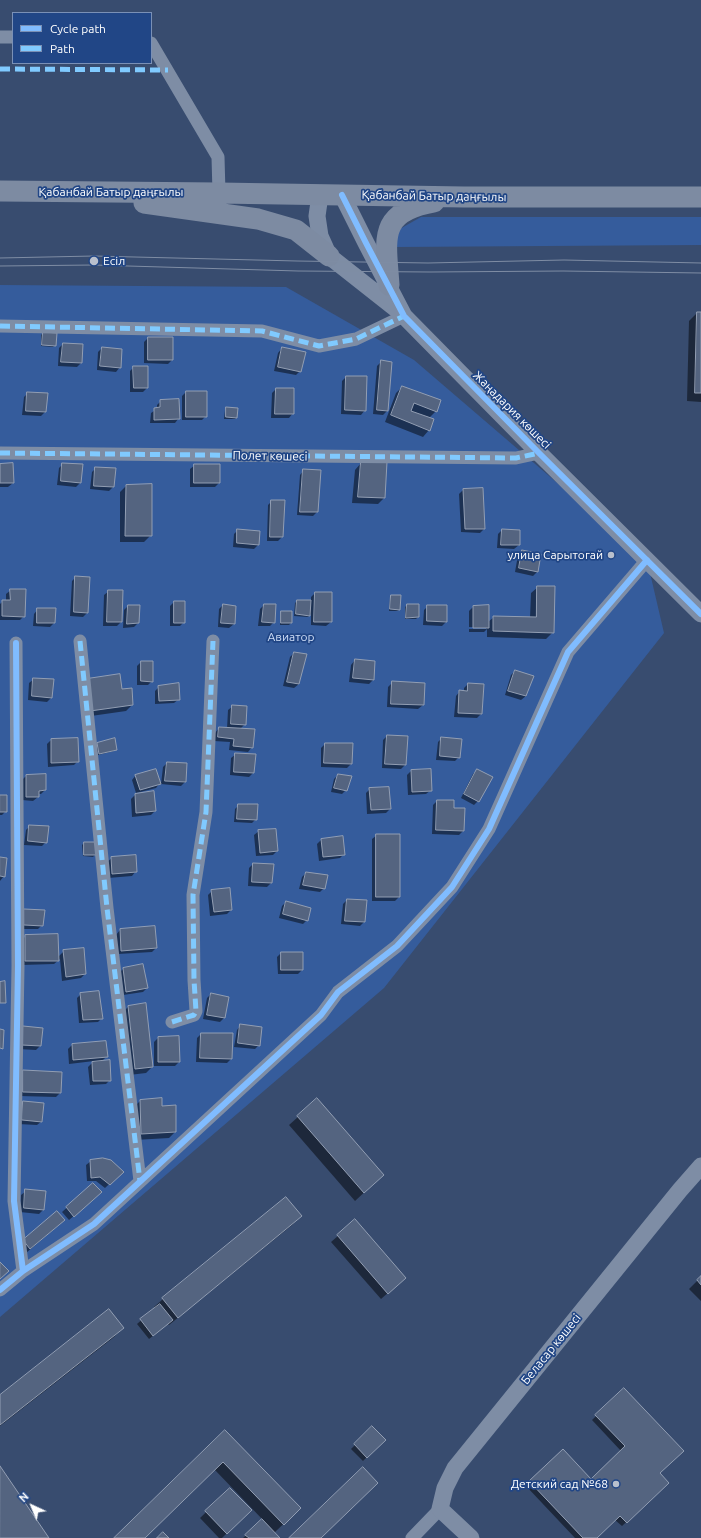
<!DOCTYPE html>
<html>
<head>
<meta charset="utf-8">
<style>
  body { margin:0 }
  #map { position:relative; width:701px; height:1538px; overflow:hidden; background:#384c6f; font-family:Ubuntu,sans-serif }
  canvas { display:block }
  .legend { position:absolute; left:12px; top:12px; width:140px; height:52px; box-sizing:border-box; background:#214686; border:1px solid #7a90b6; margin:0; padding:5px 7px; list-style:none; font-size:12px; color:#fff }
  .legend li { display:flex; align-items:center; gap:8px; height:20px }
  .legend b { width:20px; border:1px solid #7a90b6 }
  .north { position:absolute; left:12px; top:1486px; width:40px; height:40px; -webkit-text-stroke:3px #214686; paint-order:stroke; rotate:316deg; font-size:11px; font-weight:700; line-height:16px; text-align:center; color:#fff }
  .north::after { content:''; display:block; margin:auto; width:14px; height:18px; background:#fff; clip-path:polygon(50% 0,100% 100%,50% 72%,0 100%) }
</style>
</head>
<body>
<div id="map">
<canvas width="701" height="1538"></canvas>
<ul class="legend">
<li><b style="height:5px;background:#80bcff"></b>Cycle path</li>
<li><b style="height:5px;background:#80caff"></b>Path</li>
</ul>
<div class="north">N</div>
</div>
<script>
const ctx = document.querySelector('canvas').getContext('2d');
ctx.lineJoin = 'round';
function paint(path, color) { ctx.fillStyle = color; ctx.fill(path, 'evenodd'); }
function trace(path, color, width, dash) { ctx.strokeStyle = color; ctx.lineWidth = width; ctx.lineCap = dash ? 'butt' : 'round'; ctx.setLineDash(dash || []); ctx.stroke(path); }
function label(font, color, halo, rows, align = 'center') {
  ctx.font = font + ' Ubuntu,sans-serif'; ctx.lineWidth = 3.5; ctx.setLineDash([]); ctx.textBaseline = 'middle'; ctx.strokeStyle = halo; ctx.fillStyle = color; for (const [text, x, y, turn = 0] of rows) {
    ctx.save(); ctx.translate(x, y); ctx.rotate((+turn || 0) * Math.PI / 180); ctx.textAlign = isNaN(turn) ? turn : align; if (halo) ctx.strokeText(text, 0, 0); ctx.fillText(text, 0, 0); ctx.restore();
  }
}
const green = new Path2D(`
  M421 217H701V245L393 247 398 230Z
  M0 285 286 287 414 360 647 560 664 633 384 988 0 1317Z`);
const shadow = new Path2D(`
  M697 313H701V402L687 401 689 321Z
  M43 333 55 345 53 347 41 346V335Z
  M148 338 172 360 168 364 144 363V342Z
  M63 344 82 345 81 363 77 367 58 366 59 348Z
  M102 348 120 367 116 372 97 370 98 352Z
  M282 348 300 371 296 375 274 371 278 353Z
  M381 362 387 411 383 415 373 414 377 366Z
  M134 367 147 388 143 392H130V371Z
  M346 377 365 410 361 415 341 414 342 381Z
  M402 387 436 411 429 418V430L423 437 385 422 396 393Z
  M276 389 293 413 289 418H271L272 393Z
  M186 392 206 416 202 420H182V396Z
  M28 393 45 412 41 416 22 415 24 397Z
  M161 401 179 418 175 423H150L151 413 157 409V405Z
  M226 408 237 417 235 419H224L225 410Z
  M361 463 384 498 378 504 352 503 355 470Z
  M63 464 80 483 76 487 57 485 59 468Z
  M0 465 13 483 8 487H0Z
  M195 465 219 483 215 487H190V469Z
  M96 468 113 487 109 491 90 489 92 472Z
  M304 470 317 512 313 516 297 515 300 475Z
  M126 486 151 535 144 542H120V492Z
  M463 490 484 529 480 533 461 532 459 494Z
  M272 501 282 537 278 541H267L268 505Z
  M238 530 258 545 254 549 233 547 234 534Z
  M502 530 519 545 514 549 497 548 498 534Z
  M522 551 537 572 533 576 515 572 518 555Z
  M76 577 87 613 83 617 70 616 72 581Z
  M538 587 553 632 546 639 487 637V629L484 632H469V629H486V627H469V611L473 607 488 622 494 617 530 618 531 593Z
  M11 590 24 616 20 620H0V604L3 601H6V594Z
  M109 591 121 622 117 626H103L104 595Z
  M316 592 331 622 326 626 311 625V614L308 617 294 616 295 603 297 601H311V597Z
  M391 596 399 610 397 611H389L390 598Z
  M174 602 184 622 180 626H170V606Z
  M223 605 234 624 229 628 218 627 219 609Z
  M264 605 274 622 270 626H258L260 609Z
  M407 605 418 617 416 619H405V607Z
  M128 606 138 623 134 627 123 628 124 610Z
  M428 606 446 622 442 626 423 625 424 610Z
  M38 609 54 623 50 627 33 626 34 614Z
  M282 612H291V623L289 625H280V614Z
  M294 653 299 684 294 688 283 686 290 657Z
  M355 660 373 680 369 684 349 682 351 665Z
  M141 662 152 681 148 685H137V666Z
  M515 671 526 696 521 700 505 695 511 675Z
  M34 679 51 698 47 702 28 700 29 683Z
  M392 683 423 705 418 709 387 707 388 687Z
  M468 684 483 685 481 714 477 718 454 717 456 696 460 691 464 692V688Z
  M159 687 179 699 174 703 155 704V691Z
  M122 690 132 705 126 711 84 717Z
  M233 706 245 724 240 729 252 747 248 752 229 750 230 742 214 741 215 733 219 728 227 729 228 710Z
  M387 736 407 737 405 765 401 769 382 768 383 740Z
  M442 738 459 757 455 761 436 760 438 742Z
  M51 740 78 761 74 765 48 767 47 744Z
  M98 744 116 749 114 751 98 755 96 745Z
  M325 744 351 764 347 768 321 767V748Z
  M236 754 253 773 249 777 230 775 231 758Z
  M167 763 185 782 181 786 161 784 163 767Z
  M477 770 478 801 474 805 461 798 473 774Z
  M411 771 431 790 426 794 408 795 407 775Z
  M136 775 160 783 156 788 136 793 132 780Z
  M338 775 346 790 342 794 331 792 334 779Z
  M26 776 45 790 41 794H38V797L33 801 22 800V780Z
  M370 789 390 809 386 813 367 814 366 793Z
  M135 795 155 811 151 815 132 817 131 799Z
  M0 796 6 811 2 815H0Z
  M437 801 453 809 463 831 459 835 432 834 433 805Z
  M239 805 256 819 252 823 234 822 235 809Z
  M30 826 46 842 42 846 24 845 26 830Z
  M259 831 277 851 273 855 256 856 254 835Z
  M377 835H399V897L395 901H372V839Z
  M321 840 344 854 340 858 319 861 317 844Z
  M84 843 95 855 93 857 83 856 82 845Z
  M0 858 4 876 0 881Z
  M112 858 136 871 132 876 108 878 107 862Z
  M253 864 271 883 267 887 248 886 249 868Z
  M306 873 324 888 320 892 299 889 302 877Z
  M212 891 231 910 227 914 210 916 208 895Z
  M347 900 364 922 360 926 341 924 343 904Z
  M286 902 307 920 303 924 279 918 282 906Z
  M21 914 42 925 38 929H20Z
  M120 930 156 948 152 952 118 954 116 935Z
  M26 936 58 957 64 951 85 974 81 978 62 981 60 959 54 964 22 965V940Z
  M281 953 302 970 298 974H278L277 957Z
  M123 969 147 988 143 992 123 995 119 973Z
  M81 994 102 1018 98 1022 79 1023 77 998Z
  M211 994 228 997 224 1018 220 1022 203 1019 207 998Z
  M128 1007 152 1067 146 1073 129 1075 122 1013Z
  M241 1025 259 1045 255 1049 234 1047 237 1030Z
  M42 1029 40 1046 36 1050 17 1049Z
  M201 1034 231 1059 227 1063 196 1062 197 1038Z
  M158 1038 179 1062 175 1066H154V1042Z
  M105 1042 107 1056 101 1062 110 1080 106 1084 90 1085 88 1067 94 1061 69 1064 68 1049 72 1045Z
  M24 1071 61 1073 60 1093 56 1097 19 1096 20 1075Z
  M317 1100 383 1175 355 1201 289 1125Z
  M140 1101 161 1107 175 1132 169 1138 135 1140 134 1107Z
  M24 1102 42 1121 37 1125 18 1124 20 1106Z
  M91 1161 122 1172 105 1188 96 1181H87L86 1165Z
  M93 1184 97 1196 69 1220 62 1212Z
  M26 1191 43 1210 39 1214 20 1212 21 1195Z
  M286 1199 300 1216 292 1225 169 1325 168 1324 149 1339 137 1324 155 1308 154 1307 163 1299Z
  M355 1221 398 1284 381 1299 331 1242Z
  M60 1224 26 1253 20 1245Z
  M701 1277V1301L689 1289Z
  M122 1328 114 1337 0 1426V1396Z
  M624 1389 659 1473 668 1483 622 1526 615 1520 596 1538H575L526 1486 563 1450 591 1480 621 1451 592 1420Z
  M372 1428 384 1440 363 1461 351 1449Z
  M225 1431 300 1508 274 1533 278 1538H243L263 1520 214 1469 143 1538H115Z
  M230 1489 250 1510 222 1538H219L200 1518Z`);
const building = new Path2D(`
  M697 312H701V393H695Z
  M43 332 57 333 56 346 42 345Z
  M148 337H173V360H148Z
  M63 343 83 344 82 363 61 362Z
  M102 347 122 349 121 368 100 366Z
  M282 347 306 352 301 372 278 367Z
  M381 360 392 362 388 411 377 410Z
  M133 366H148V388H134Z
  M346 376H367L366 411 345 410Z
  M402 386 441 400 437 412 414 403 411 411 434 419 430 431 391 415Z
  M276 388H294V414H275Z
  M186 391H207V417H186Z
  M27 392 48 393 46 412 26 411Z
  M179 399 180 419 154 420V408L160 407V400Z
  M226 407 238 408 237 418 226 417Z
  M361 462H387L385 498 358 497Z
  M13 463 14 483H0V464Z
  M62 463 83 464 81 483 61 481Z
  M194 464H220V483H194Z
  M95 467 116 468 114 487 94 486Z
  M303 469 321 470 318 512H300Z
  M152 484V536H125L126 485Z
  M483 488 485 529H465L463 489Z
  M271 500H285L283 537H270Z
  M237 529 260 531 259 545 237 543Z
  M502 529 520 530V545H501Z
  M522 550 541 554 538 572 519 568Z
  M75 576 90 577 88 613 74 612Z
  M537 586H555L554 633 493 631V616L536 617Z
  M10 589H26L25 617 2 616V600H10Z
  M108 590H123L122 622H107Z
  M315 592H332V622H314Z
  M391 595H401L400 610 390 609Z
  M297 600H311L310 616 296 614Z
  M174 601H185V623H174Z
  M223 604 236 606 235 624 221 623Z
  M264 604H276L275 623 262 622Z
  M407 604H419V617L406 618Z
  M128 605H140L139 623 127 624Z
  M427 605H447V622L427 621Z
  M489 605V628H473V606Z
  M37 608H56L55 623H37Z
  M281 611H292V623H281Z
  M294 652 307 654 299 684 287 682Z
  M355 659 375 661 374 680 353 678Z
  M141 661H153V682L141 681Z
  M515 670 534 676 526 696 508 691Z
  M120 674 122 689 132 688 133 705 90 711 87 679Z
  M33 678 54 679 52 698 32 696Z
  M392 681 425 683 424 705 391 704Z
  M179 683 180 700 159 701 158 686Z
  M468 683 484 684 482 714 458 713 459 690 467 691Z
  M232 705 247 706 246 725 231 724Z
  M219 727 255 729 253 748 233 746 234 739 218 737Z
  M387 735 408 736 406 765 385 764Z
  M441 737 462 739 460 758 440 756Z
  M78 738 79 762 51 763V739Z
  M115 738 117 750 99 754 97 743Z
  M325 743H353L352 764 324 763Z
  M235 753 256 754 254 773 234 772Z
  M167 762 187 763 186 782 165 781Z
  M156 769 161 784 140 790 135 775Z
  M431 769 432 791 412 792 411 770Z
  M477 769 493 777 479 802 464 794Z
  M46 774V790L39 791V797H26V775Z
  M338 774 352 776 347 791 334 788Z
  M389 787 391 809 371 810 369 788Z
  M154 791 156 811 136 813 135 794Z
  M0 795H7V812H0Z
  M437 800H454V808H465L464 831 436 830Z
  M238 804H258L257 820 237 819Z
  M29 825 49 826 47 843 28 841Z
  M276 829 278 851 260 853 258 830Z
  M376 834H400V897H376Z
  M343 836 345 855 323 857 321 839Z
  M84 842H96V855H84Z
  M136 855 137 872 112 874 111 857Z
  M0 857 7 858 5 877 0 876Z
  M253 863 274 864 272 883 252 882Z
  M306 872 328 875 325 889 303 885Z
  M230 888 232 910 214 912 211 890Z
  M347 899 367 900 365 922 345 921Z
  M286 901 311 908 308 921 283 914Z
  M24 909 45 910 43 926 24 925Z
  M155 926 157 948 121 951 120 929Z
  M58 934 59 961H25V935Z
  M84 948 86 974 66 977 63 950Z
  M281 952H303V970H281Z
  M143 964 148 988 126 992 123 968Z
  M5 981 6 1003H0V982Z
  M99 991 103 1019 83 1020 80 993Z
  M211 993 229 997 225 1018 207 1015Z
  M146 1003 153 1067 135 1069 128 1006Z
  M240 1024 262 1027 260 1046 238 1043Z
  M23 1026 43 1028 41 1046 21 1045Z
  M0 1029 4 1030 3 1049 0 1048Z
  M201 1033H233L232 1059 200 1058Z
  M179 1036 180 1062H158V1037Z
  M106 1041 108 1057 73 1060 72 1044Z
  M110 1060 111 1081H93L92 1062Z
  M23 1070 62 1072 61 1093 23 1092Z
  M162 1098V1106L176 1105V1132L141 1134 140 1100Z
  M317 1098 384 1175 364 1193 297 1116Z
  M23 1101 44 1103 42 1122 22 1120Z
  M103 1158 111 1160 124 1172 110 1185 100 1177 91 1178 90 1160Z
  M93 1183 102 1192 74 1217 66 1207Z
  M25 1189 46 1191 44 1210 24 1208Z
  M286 1197 302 1216 178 1318 162 1298Z
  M57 1211 65 1220 30 1249 23 1240Z
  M355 1219 406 1278 388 1294 337 1235Z
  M0 1262 9 1271 0 1279Z
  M701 1276V1285L697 1280Z
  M160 1304 173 1320 153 1336 140 1319Z
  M109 1309 124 1328 0 1425V1395Z
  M624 1388 684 1451 660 1473 669 1483 627 1523 620 1516 597 1538H583L529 1481 563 1449 591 1479 625 1446 595 1415Z
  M372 1426 386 1440 367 1458 354 1444Z
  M225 1430 301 1508 284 1525 223 1462 145 1538H114Z
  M0 1466 49 1538H0Z
  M363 1467 378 1483 321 1538H289Z
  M230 1488 252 1510 227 1534 205 1511Z
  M262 1519 280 1538H249L245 1535Z
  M163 1532 169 1538H157Z`);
const minor = new Path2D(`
  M0 37H13
  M151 43 218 157 219 193
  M0 326 262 331 319 346 356 339 404 316
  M0 453 516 458 539 453
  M80 641 107 908 140 1181
  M16 643 18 966 14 1201 23 1271
  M172 1022 194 1015 196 1011 194 980 193 895 206 812 213 641
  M0 1290 23 1271 94 1224 321 1015 338 992 397 946 452 887 489 829 568 652 647 560
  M412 1538 440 1509`);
const tertiary = new Path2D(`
  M320 195 317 216 320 236 329 256 400 312
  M342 195 366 243 404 316 539 453 701 614
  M471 1538 440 1509 445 1488 455 1468 680 1190 701 1166`);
const primary = new Path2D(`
  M0 191 219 193 464 197H701
  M144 203 258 219 296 230 329 256
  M389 285C386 239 377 212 434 202`);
const tram = new Path2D(`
  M0 258 94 256 297 261 428 263 564 260 701 263
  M0 266 94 265 298 271 430 272 563 271 701 273`);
const quiet = new Path2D(`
  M0 69 168 70
  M0 326 262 331 319 346 356 339 404 316
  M0 453 516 458 539 453
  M80 641 107 908 140 1181
  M172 1022 194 1015 196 1011 194 980 193 895 206 812 213 641`);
const cycleway = new Path2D(`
  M342 195 366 243 404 316 539 453 701 614
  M16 643 18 966 14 1201 23 1271
  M0 1290 23 1271 94 1224 321 1015 338 992 397 946 452 887 489 829 568 652 647 560`);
const markers = [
  [94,261,5,"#b9c0cd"],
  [611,555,4,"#b9c0cd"],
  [616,1484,4,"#b9c0cd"]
];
const streetNames = [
  ["Қабанбай Батыр даңғылы",111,192],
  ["Қабанбай Батыр даңғылы",434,196,1],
  ["Жаңадария көшесі",512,410,45],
  ["Полет көшесі",270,456,1],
  ["Беласар көшесі",551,1349,-51]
];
const poiNames = [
  ["Есіл",103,261,"left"],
  ["улица Сарытогай",603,555],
  ["Детский сад №68",608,1484]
];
const parkNames = [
  ["Авиатор",291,637]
];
paint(green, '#355c9c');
paint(shadow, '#0007');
paint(building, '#546480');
trace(building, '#929eb3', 1);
trace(minor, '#7e8da5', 13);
trace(tertiary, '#7e8da5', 17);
trace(primary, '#7d8ba2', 21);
trace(tram, '#7f8da4', 1);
trace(quiet, '#80caff', 5, [10, 5]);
trace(cycleway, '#80bcff', 6);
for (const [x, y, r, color] of markers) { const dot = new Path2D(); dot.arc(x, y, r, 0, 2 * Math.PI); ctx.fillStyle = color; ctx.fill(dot); trace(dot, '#214686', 1.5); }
label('12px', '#fff', '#214686', streetNames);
label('12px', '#fff', '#214686', poiNames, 'right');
label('12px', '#cfdef7', '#214686', parkNames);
</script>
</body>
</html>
